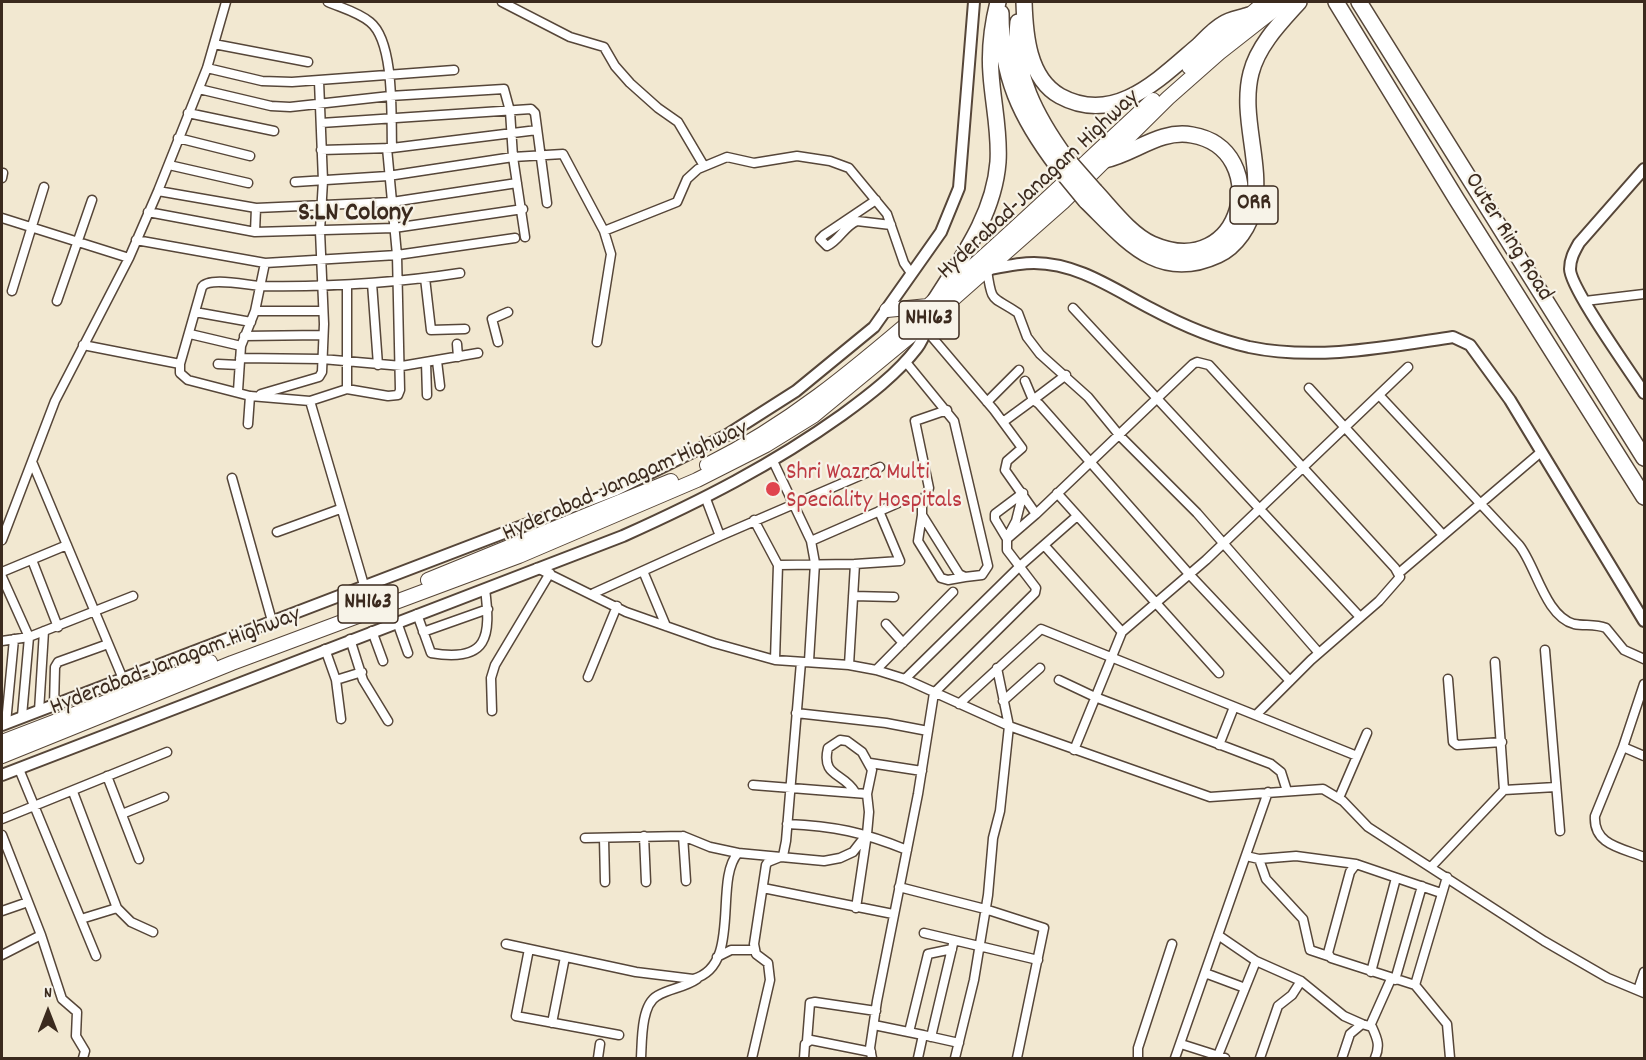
<!DOCTYPE html>
<html>
<head>
<meta charset="utf-8">
<style>
  body { margin:0 }
  #map { position:relative; width:1646px; height:1060px; overflow:hidden; background:#f2e8d1; font-family:Dekko,sans-serif }
  canvas { display:block }
  .frame { position:absolute; inset:0; border:3px solid #3b2a1e; pointer-events:none }
  .north { position:absolute; left:18px; top:982px; width:60px; height:60px; -webkit-text-stroke:4px #f7f3e8; paint-order:stroke; rotate:0deg; font-size:16px; font-weight:700; line-height:24px; text-align:center; color:#3b2a1e }
  .north::after { content:''; display:block; margin:auto; width:21px; height:27px; background:#3b2a1e; clip-path:polygon(50% 0,100% 100%,50% 72%,0 100%) }
</style>
</head>
<body>
<div id="map">
<canvas width="1646" height="1060"></canvas>
<div class="frame"></div>
<div class="north">N</div>
</div>
<script>
const ctx = document.querySelector('canvas').getContext('2d');
ctx.lineJoin = 'round';
function trace(path, color, width, dash) { ctx.strokeStyle = color; ctx.lineWidth = width; ctx.lineCap = dash ? 'butt' : 'round'; ctx.setLineDash(dash || []); ctx.stroke(path); }
function label(font, color, halo, rows, align = 'center') {
  ctx.font = font + ' Dekko,sans-serif'; ctx.lineWidth = 4.5; ctx.setLineDash([]); ctx.textBaseline = 'middle'; ctx.strokeStyle = halo; ctx.fillStyle = color; for (const [text, x, y, turn = 0] of rows) {
    ctx.save(); ctx.translate(x, y); ctx.rotate((+turn || 0) * Math.PI / 180); ctx.textAlign = isNaN(turn) ? turn : align; if (halo) ctx.strokeText(text, 0, 0); ctx.fillText(text, 0, 0); ctx.restore();
  }
}
const minor = new Path2D(`
  M328 2C342 8 358 12 370 22 395 42 391 117 392 148
  M502 2 570 37 604 47 615 66 630 83 658 108 678 122 704 166
  M214 44 308 62
  M207 68 262 81 292 82 454 70
  M199 89 271 106 290 107 390 96 504 89 510 111 513 157 525 237
  M188 113 274 131
  M321 123 531 109 535 113 547 203
  M178 138 250 156
  M321 150 392 148 537 130
  M169 165 248 183
  M2 178 3 173
  M295 182 388 176 513 157 563 154 604 231 611 254 597 342
  M158 191 256 208 392 202 517 183
  M876 200 824 235 820 239 827 246C839 241 844 226 857 221L891 225
  M148 212 255 232 394 228 523 209
  M2 218 129 258
  M604 231 677 202 687 179 698 169 727 157 754 163 797 156 830 161 849 168 887 214 904 263 911 273
  M255 232 256 208
  M136 240 265 263 397 255 515 238
  M987 270C992 305 992 295 1018 313L1027 337 1040 354 1088 397 1120 436 1197 513 1319 653
  M425 278 431 330 465 329
  M372 283 378 365
  M12 291 44 187
  M57 301 92 200
  M1585 301 1644 294
  M1073 308 1360 617
  M255 311H323
  M195 312 251 322
  M190 334 241 346
  M244 336 322 335
  M498 342 492 319 508 312
  M457 344 458 357
  M83 345 180 364
  M240 358 322 359 402 366 478 353
  M437 361 440 386
  M905 361 954 421 988 566 982 575 965 577 959 574 922 515V503L929 488 915 421 947 410
  M426 362 427 395
  M218 364 239 365
  M1025 381 1033 400 1066 375
  M1309 388 1443 535
  M347 389V285
  M238 391 241 346 255 311 265 263
  M261 394 319 377 322 372 324 324 320 231 323 181 319 81
  M1379 395 1519 545C1536 566 1545 616 1574 624 1585 626 1595 624 1606 628L1624 650 1644 659
  M310 401 347 389 388 396 398 395 400 390 397 255 387 148
  M987 402 1019 370
  M1003 422 1033 400 1039 404 1190 575 1290 681
  M248 424 250 396
  M773 461 811 541 815 563 809 661
  M33 464 123 679
  M232 478 272 621
  M1057 493 1219 673
  M1036 514 1193 364 1197 362 1209 365 1395 568 1400 577 1379 601 1311 660 1256 715
  M922 515 918 541 941 578 948 580 965 577
  M754 520 778 565
  M277 532 340 509
  M720 536 880 467
  M1008 536 1016 521 1023 493
  M1007 539 995 519V514L1023 493
  M2 540 55 401 129 258 158 191 207 68 226 2
  M811 541 898 503
  M1044 545 1122 632
  M32 560 58 627
  M855 564 900 561 879 511
  M537 568 626 612 714 643 775 660 849 665 876 670 905 679 1009 726 1210 797 1323 789 1343 801 1368 827 1544 941 1608 978 1644 993
  M643 571 666 626
  M2 572 67 545
  M1399 573 1541 452
  M2 577 29 637 22 716
  M364 585 310 401 250 396 188 380 180 373V364L202 287C209 276 250 286 263 286 329 287 395 283 460 273
  M594 593 720 536 706 499
  M853 596 894 597
  M417 614 431 653C489 663 491 636 485 589
  M397 622 408 653
  M886 624 903 643
  M372 631 383 661
  M423 632 488 609
  M350 639 363 680 388 721
  M2 641 29 637 133 596
  M325 649 336 680 341 719
  M1545 650 1560 831
  M775 660 778 565 855 564 849 665
  M876 670 953 592
  M588 677 617 606
  M905 679 1020 566 1077 516
  M1448 679 1453 742 1457 745 1502 742
  M336 680 362 672
  M1059 680 1095 697 1271 764 1281 772 1287 791
  M1644 684 1623 747 1595 816C1593 845 1622 848 1644 857
  M1003 701 1040 668
  M959 704 1041 629 1357 756
  M54 706 55 667 58 662 108 644
  M39 711 44 631
  M492 711 491 678 495 665 550 573
  M796 713 886 723 928 731
  M6 723 14 639
  M1219 745 1234 707
  M1623 747 1644 756
  M1074 750 1122 632 1206 560 1408 367
  M870 763 922 771
  M19 769 96 956
  M107 776 139 859
  M753 785 867 794
  M1504 790 1556 787
  M73 792 117 908 131 922 153 932
  M855 792C843 772 821 777 828 748L840 740 847 741 862 752 872 770 867 794 869 812 867 834 856 908
  M1339 798 1367 733
  M122 814 164 797
  M2 819 167 752
  M787 824C834 826 863 832 907 850
  M2 835 41 935 62 999 77 1012 76 1036 85 1051 83 1058
  M644 836 646 882
  M683 836 686 881
  M585 838 683 836 710 847 738 853
  M604 838 605 882
  M1246 856 1259 859 1296 856 1356 864
  M1259 859 1266 879 1303 919 1310 950 1328 956
  M1431 867 1504 790 1495 662
  M899 887 985 909 1044 928 1017 1058
  M763 888 893 914
  M1441 893 1356 864 1350 872 1328 953 1331 958 1415 985 1447 1024 1450 1058
  M2 911 28 902
  M81 919 117 908
  M924 933 1038 960
  M1218 935 1256 961 1301 981 1344 1016 1362 1024
  M506 944 636 972 693 979C743 966 713 881 738 853L824 861 840 858 853 852 867 834
  M529 949 516 1016 619 1035
  M2 955 41 935
  M717 957 731 950H754
  M1371 972 1396 878
  M1205 973 1245 988
  M1395 980 1422 886
  M1415 985 1447 877
  M1638 990 1644 972
  M552 1023 565 957
  M874 1025 923 1035
  M1370 1026 1391 979
  M909 1032 928 954 952 949
  M931 1037 953 944
  M807 1041 810 1003 815 1002 876 1011
  M1181 1044 1225 1058
  M598 1058 600 1044
  M641 1058C642 1041 641 1005 657 996 670 988 684 988 697 979
  M752 1058 770 980 768 963 756 954 754 944 766 865 768 862 783 856 786 841 801 662
  M804 1058 805 1044 811 1040 871 1052
  M872 1058 870 1048 877 1001 918 794 934 693 1035 593 1036 588 1007 550V539L1036 514 1005 470 1007 461 1022 448 994 410 926 330
  M918 1058 923 1035 959 1043
  M955 1058 974 980 988 895 993 838 1000 811 1009 726 997 668
  M1138 1058V1048L1172 944
  M1175 1058 1268 792
  M1217 1058 1256 961
  M1260 1058 1278 1006 1292 995 1301 981
  M1342 1058 1350 1034 1362 1024 1372 1027C1378 1040 1380 1046 1375 1058`);
const tertiary = new Path2D(`
  M2 725 616 490 727 435 796 391 874 327 941 232 959 188 974 2
  M2 775 623 536C701 501 772 465 842 415 868 396 897 374 917 348 923 340 927 329 931 319`);
const secondary = new Path2D(`
  M1644 169 1579 243C1574 252 1570 259 1570 269 1570 288 1630 371 1644 393
  M985 270C1001 267 1018 263 1034 263 1078 263 1115 290 1152 309 1182 325 1215 339 1249 347 1316 361 1386 347 1453 337L1470 345 1510 400 1644 621`);
const trunk = new Path2D(`
  M1189 67 1265 2
  M887 310 928 306
  M707 465C789 424 852 371 921 312 1001 244 1076 171 1153 100
  M428 580 671 481
  M2 742 210 662
  M2 756 232 663 519 556 697 480 766 445 813 416 927 322 1063 202 1168 98 1219 53 1284 2`);
const motorway = new Path2D(`
  M1024 2C1025 34 1028 78 1060 96 1115 126 1159 79 1199 45 1206 38 1214 29 1223 24 1230 19 1241 18 1249 15
  M1336 2 1457 200 1644 497
  M1359 2 1644 458
  M1001 13C1001 76 1020 117 1058 167
  M1018 22C1012 73 1037 118 1066 158
  M1095 191C1111 208 1130 234 1152 244 1244 284 1274 149 1192 135 1160 129 1134 154 1105 160
  M1086 201C1126 240 1158 283 1218 255 1236 247 1251 225 1254 205 1262 162 1240 116 1251 73 1258 45 1281 22 1299 2
  M934 302C961 259 994 215 998 162 1000 132 993 104 991 74 989 49 992 26 998 2`);
const motorwayBridge = new Path2D(`
  M1066 158 1095 191
  M1058 167 1086 201`);
const markers = [
  [773,489,8,"#e0444e"]
];
const shields = [
  [1254,205,48],
  [929,320,60],
  [368,604,60]
];
const shieldNames = [
  ["ORR",1254,205],
  ["NH163",929,320],
  ["NH163",368,604]
];
const streetNames = [
  ["Hyderabad-Janagam Highway",1040,186,-43],
  ["Outer Ring Road",1507,238,58],
  ["Hyderabad-Janagam Highway",626,483,-24],
  ["Hyderabad-Janagam Highway",176,663,-21]
];
const healthNames = [
  ["Shri Wazra Multi",786,475],
  ["Speciality Hospitals",786,503]
];
const quarterNames = [
  ["S.LN Colony",355,215]
];
trace(minor, '#564639', 11);
trace(tertiary, '#564639', 14);
trace(secondary, '#564639', 14);
trace(trunk, '#564639', 16);
trace(motorway, '#564639', 18);
trace(minor, '#fff', 8);
trace(tertiary, '#fff', 10);
trace(secondary, '#fff', 10);
trace(trunk, '#fff', 14);
trace(motorway, '#fff', 15);
trace(motorwayBridge, '#564639', 18, []);
trace(motorwayBridge, '#fff', 15);
for (const [x, y, r, color] of markers) { const dot = new Path2D(); dot.arc(x, y, r, 0, 2 * Math.PI); ctx.fillStyle = color; ctx.fill(dot); trace(dot, '#f7f3e8', 2); }
for (const [x, y, w] of shields) { const box = new Path2D(); box.roundRect(x - w / 2, y - 19, w, 38, 4.5); ctx.fillStyle = '#f7f3e8'; ctx.fill(box); trace(box, '#3b2a1e', 1.5); }
label('bold 22px', '#3b2a1e', null, shieldNames);
label('24px', '#3b2a1e', '#f7f3e8', streetNames);
label('24px', '#be3a42', '#f7f3e8', healthNames, 'left');
label('bold 27px', '#3b2a1e', '#f7f3e8', quarterNames);
</script>
</body>
</html>
